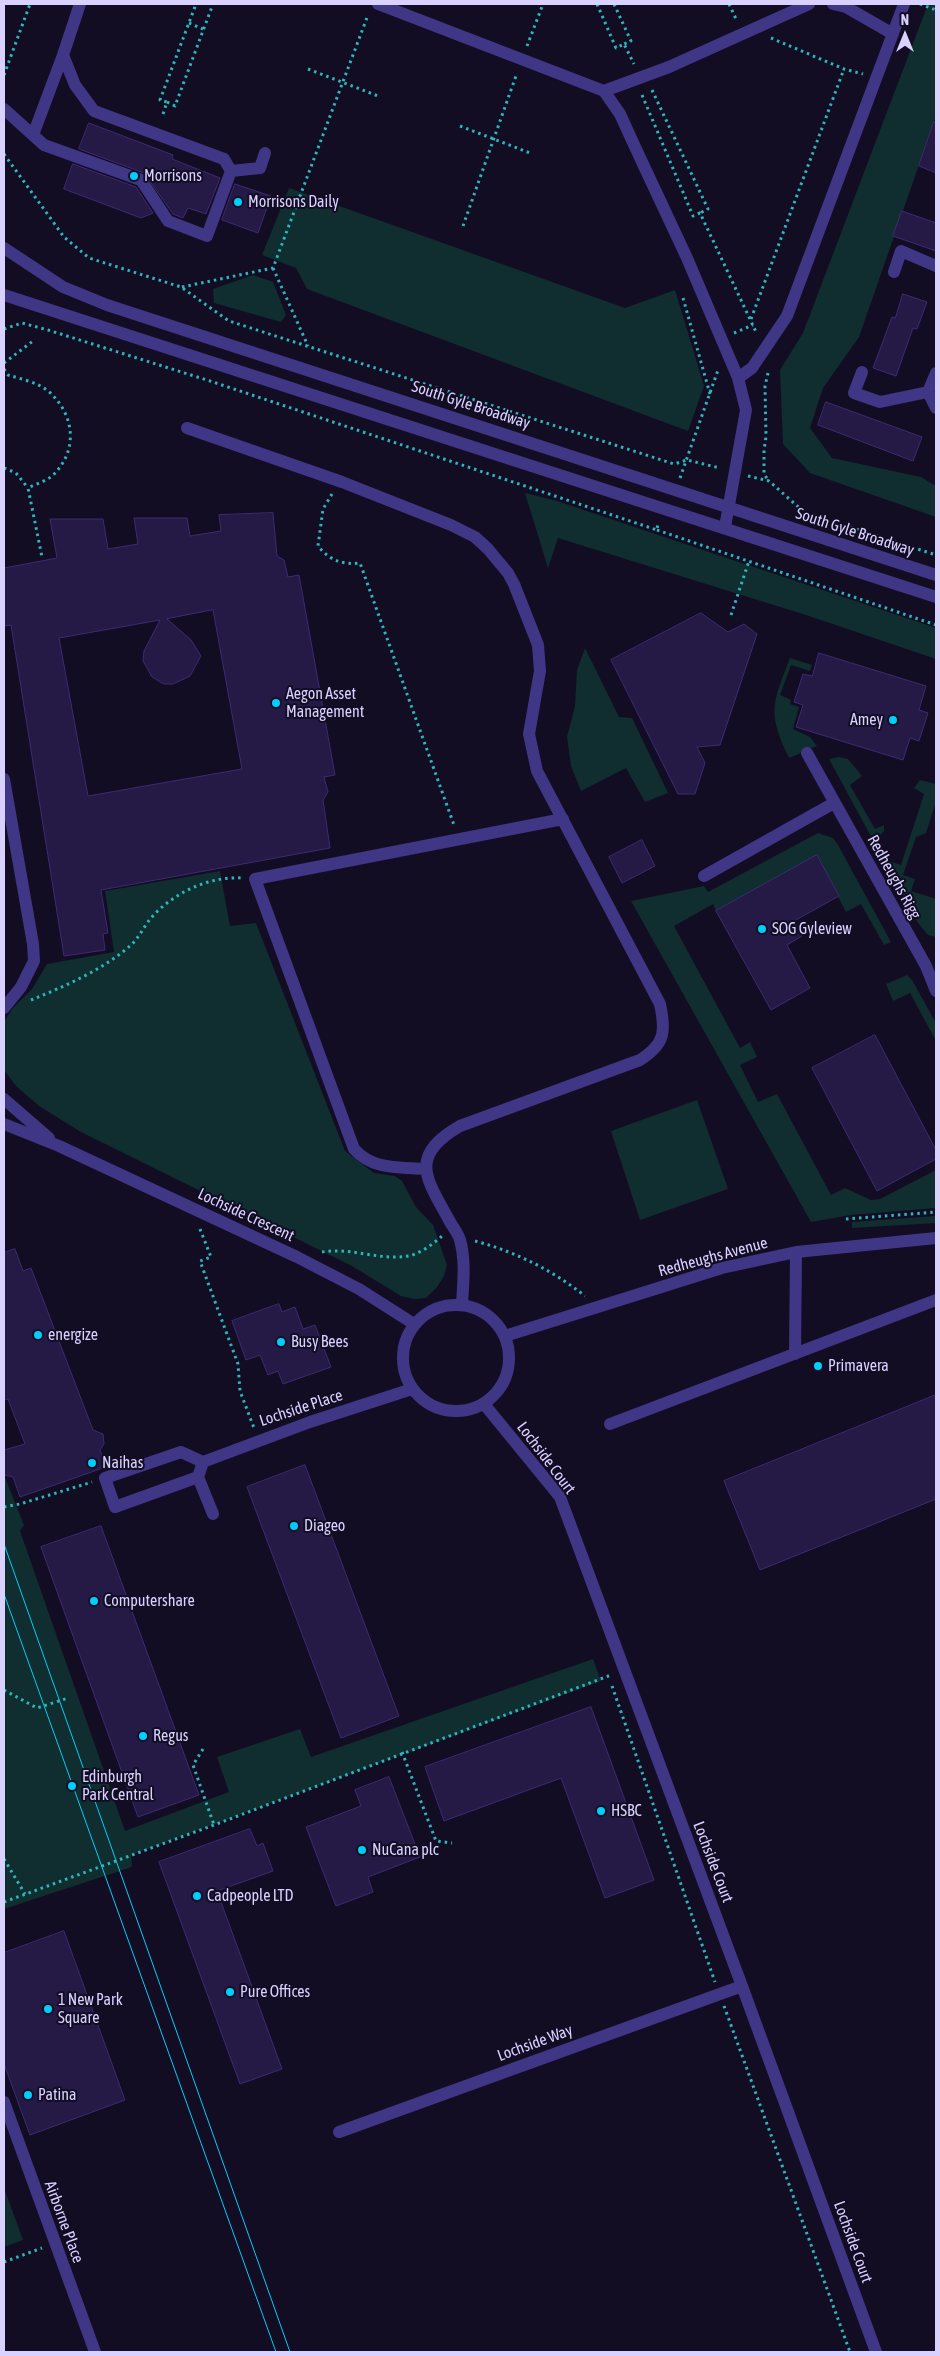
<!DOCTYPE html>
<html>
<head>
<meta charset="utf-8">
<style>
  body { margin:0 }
  #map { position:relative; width:940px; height:2356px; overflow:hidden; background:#130d24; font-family:"Asap Condensed",sans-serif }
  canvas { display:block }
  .frame { position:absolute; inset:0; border:5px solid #d9d1ff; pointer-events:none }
  .north { position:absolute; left:880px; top:10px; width:50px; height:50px; -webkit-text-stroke:4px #130d24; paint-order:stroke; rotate:0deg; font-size:14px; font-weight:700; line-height:20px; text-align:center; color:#d9d1ff }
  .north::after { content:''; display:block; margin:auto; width:18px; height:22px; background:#d9d1ff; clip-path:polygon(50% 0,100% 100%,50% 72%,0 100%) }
</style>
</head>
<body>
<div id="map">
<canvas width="940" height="2356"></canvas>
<div class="frame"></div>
<div class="north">N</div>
</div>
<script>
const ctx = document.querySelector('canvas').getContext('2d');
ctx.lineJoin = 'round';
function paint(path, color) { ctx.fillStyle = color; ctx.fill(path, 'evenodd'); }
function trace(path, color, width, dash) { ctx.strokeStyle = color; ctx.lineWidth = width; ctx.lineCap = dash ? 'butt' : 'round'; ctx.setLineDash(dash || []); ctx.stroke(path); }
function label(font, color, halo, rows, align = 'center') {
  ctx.font = font + ' "Asap Condensed",sans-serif'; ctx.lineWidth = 4; ctx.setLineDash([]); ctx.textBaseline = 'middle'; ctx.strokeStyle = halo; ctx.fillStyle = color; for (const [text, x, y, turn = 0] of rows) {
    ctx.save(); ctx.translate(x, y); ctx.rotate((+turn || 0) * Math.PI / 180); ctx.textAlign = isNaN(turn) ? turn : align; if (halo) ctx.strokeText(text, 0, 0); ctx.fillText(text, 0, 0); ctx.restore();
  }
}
const green = new Path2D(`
  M928 4H936V116L859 337 823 388 810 428 832 458 921 477 936 486V517L810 473 783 444 780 370 803 333Z
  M289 188 625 308 675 290 704 386 688 431 307 289 296 268 262 255Z
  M253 275 273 282 286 315 281 322 214 303 213 289Z
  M525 493 557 501 936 628V659L806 615 558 538 548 568Z
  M585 648 619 717 632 718 668 793 645 802 626 768 581 791 571 766 567 737 575 706 577 670Z
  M790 658 812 665 810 671 791 665 780 695 791 700 790 704 799 707 793 729 810 737 817 746 789 758C767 712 772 705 790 658Z
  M839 757 848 759 862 776 850 785 875 829 884 825V831L874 842 829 759Z
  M920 780 936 784V802L926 833 916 837 903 875 915 879 911 891 936 899V937L928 935 918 923 883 859 901 865 924 794 914 788Z
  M818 833 833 838 838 845 891 942 884 945 861 904 846 912 817 856 716 911 713 904 674 926 740 1048 750 1042 757 1057 740 1065 758 1102 777 1094 831 1195 845 1188 871 1200 880 1199 936 1170V1208L851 1215 811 1222 631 901 704 886 708 892Z
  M220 871 230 926 256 923 345 1151 374 1173 395 1176 402 1181 416 1207 433 1225 447 1265 444 1276 437 1287 426 1298 414 1299 401 1296 352 1266 81 1132 39 1106 16 1086 4 1070V1022L12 1009 32 989 47 964 114 952 105 891Z
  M907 975 912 980 936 1023V1041L910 993 893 1001 886 984Z
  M697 1100 728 1189 640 1220 611 1131Z
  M936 1216V1223L852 1228V1222Z
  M4 1475 24 1525 20 1531 125 1831 229 1792 217 1757 300 1729 311 1757 593 1659 601 1681 131 1855 132 1867 4 1909Z
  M4 2188 23 2240 4 2247Z`);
const building = new Path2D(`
  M934 122 936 123V173L919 166Z
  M89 123 173 155 172 159 220 178 206 214 188 208 183 218 173 214 144 173 79 149Z
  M73 164 136 187 153 213 141 218 64 189Z
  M235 184 271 196 258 233 222 220Z
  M902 211 936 223V251L893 236Z
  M903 294 927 302 917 329 913 328 896 376 873 368 892 317 895 318Z
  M826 402 922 437 913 461 818 425Z
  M273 513 277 556 284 560 288 577 299 575 335 775 324 777 328 792 323 800 330 848 101 890 108 933 103 934 105 950 64 956 11 625 4 626V568L57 558 50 519H103L108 549 138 544 134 518H187L190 536 221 531 219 515ZM213 610 242 769 88 796 59 638 160 620 144 651 143 661 152 677 164 684H173L190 676 201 656 191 640 167 619Z
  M701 613 728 632 744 624 757 634 720 745 697 747 705 763 695 794H678L611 660Z
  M819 653 926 686 919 710 928 713 919 741 910 738 903 760 796 727 803 705 794 702 803 674 812 676Z
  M642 840 655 866 622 883 609 857Z
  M817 855 839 896 794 921 802 936 787 945 810 988 771 1010 716 911Z
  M875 1035 936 1150V1159L877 1191 812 1068Z
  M15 1249 23 1271 31 1268 93 1430 103 1434 104 1444 100 1450 106 1467 20 1497 13 1477 4 1475V1450L25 1444 8 1399 4 1400V1253Z
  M279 1304 282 1312 295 1307 303 1329 315 1325 331 1367 283 1384 278 1371 268 1375 260 1355 246 1360 232 1321Z
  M936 1395V1499L760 1570 724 1481Z
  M305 1465 399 1716 341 1738 247 1487Z
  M101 1526 199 1795 138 1817 41 1547Z
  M591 1707 654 1880 605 1898 561 1778 444 1821 425 1767Z
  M389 1777 420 1857 368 1877 373 1892 336 1906 306 1827 361 1806 355 1790Z
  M250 1829 257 1846 263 1843 273 1871 217 1891 282 2069 240 2084 159 1862Z
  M64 1931 125 2100 30 2135 4 2064V1953Z`);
const path = new Path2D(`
  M597 4 616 48 624 44 634 64
  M614 4 631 41 624 44
  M729 4 737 21
  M920 4 936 10
  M189 23 203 29
  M771 38 844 69 863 74
  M527 46 543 4
  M308 69 378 96
  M4 75 30 4
  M652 90 708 209 700 213
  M642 95 693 216 700 213 757 334
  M167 102 175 106 213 4
  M163 114 167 102 160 100 196 4
  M460 126 530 153
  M4 154 64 237 89 258 181 287 229 321 674 464 687 460 720 468
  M463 226 517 73
  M273 268 308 346
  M182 287 273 268 368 15
  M683 298 710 394
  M751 319 844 69
  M4 329 22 323 48 330 210 381 657 530 658 522
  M734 333 753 325
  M4 363 33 341
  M4 369 8 375C21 379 37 382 48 391 75 414 79 451 52 476 46 481 36 484 28 488L42 557
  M768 373 765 386 766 437 764 450V474L768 480
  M4 468 16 473 28 488
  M748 476 769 481 804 512 936 555
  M680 478 718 370
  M332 494 323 509 318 546C329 560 342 565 360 563L454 825
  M657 530 936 625
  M731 615 749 561
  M31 1000C65 986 103 970 131 945 139 938 144 926 151 918 173 893 209 876 242 878
  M846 1219 936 1212
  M200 1229 211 1257 200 1261 238 1364 240 1391 254 1428
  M475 1241C516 1252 552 1270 585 1296
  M322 1252C351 1247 380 1261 408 1256 420 1254 433 1244 442 1236
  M4 1507 20 1504 92 1482
  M612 1686 715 1982
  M4 1690 37 1708 68 1698
  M203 1749 193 1765 214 1825
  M402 1752 436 1841 452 1843
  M4 1859 25 1894
  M4 1902 214 1825 611 1675
  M724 2006 850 2352
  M4 2262 42 2248`);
const minor = new Path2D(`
  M378 4 604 91 620 114 636 149 687 258 738 378 746 410 725 527
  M833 4 846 7 893 34
  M604 91 669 67 809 4
  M4 109 44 145 141 180 168 221 207 236 231 171 224 159 94 111 75 85 63 55 80 4
  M33 135 63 55
  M231 171 260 168 265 153
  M4 248 63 287 107 305 936 575
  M894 272 901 251 936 266
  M4 295 936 597
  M862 372 854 393 880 402 928 392
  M936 373 928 392 936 408
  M738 378 752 368 787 316 904 4
  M187 428 342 482 451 525 475 537 488 549 508 573 514 584 538 645 540 671 529 734 537 771 660 1004C666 1032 665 1044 640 1060L460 1126C408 1156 426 1178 449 1220 452 1226 458 1233 460 1240 466 1261 463 1284 462 1305
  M807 753 926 966 936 991
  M4 779 33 944 34 961 21 987 4 1008
  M704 876 834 803
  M4 1099 49 1138
  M4 1124 59 1146 297 1257 359 1289 414 1324
  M424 1169C398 1167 373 1170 354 1149L255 879 563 819
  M403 1358a53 53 0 1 1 106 0a53 53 0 1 1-106 0Z
  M505 1336 722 1268 796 1252 936 1238
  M795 1354 796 1252
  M484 1404 560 1497 742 1986 876 2352
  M610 1424 936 1300
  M203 1462 181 1452 105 1478 115 1507 198 1477 203 1462 310 1422 412 1389
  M198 1477 213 1514
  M4 2102 95 2352
  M339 2132 742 1986`);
const tram = new Path2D(`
  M4 1544 290 2352
  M4 1594 276 2352`);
const markers = [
  [134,176,5,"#00cffc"],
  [238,202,5,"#00cffc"],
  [276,703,5,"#00cffc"],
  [893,720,5,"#00cffc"],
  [762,929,5,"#00cffc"],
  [38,1335,5,"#00cffc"],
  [281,1342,5,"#00cffc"],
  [818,1366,5,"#00cffc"],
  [92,1463,5,"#00cffc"],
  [294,1526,5,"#00cffc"],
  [94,1601,5,"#00cffc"],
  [143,1736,5,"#00cffc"],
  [72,1786,5,"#00cffc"],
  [601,1811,5,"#00cffc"],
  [362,1850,5,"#00cffc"],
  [197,1896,5,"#00cffc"],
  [230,1992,5,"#00cffc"],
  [48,2009,5,"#00cffc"],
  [28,2095,5,"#00cffc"]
];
const poiNames = [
  ["Morrisons",144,176],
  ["Morrisons Daily",248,202],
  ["Aegon Asset",286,694],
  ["Management",286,712],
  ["Amey",883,720,"right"],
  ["SOG Gyleview",772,929],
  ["energize",48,1335],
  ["Busy Bees",291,1342],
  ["Primavera",828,1366],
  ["Naihas",102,1463],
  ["Diageo",304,1526],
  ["Computershare",104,1601],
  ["Regus",153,1736],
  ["Edinburgh",82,1777],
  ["Park Central",82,1795],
  ["HSBC",611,1811],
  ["NuCana plc",372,1850],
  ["Cadpeople LTD",207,1896],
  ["Pure Offices",240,1992],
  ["1 New Park",58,2000],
  ["Square",58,2018],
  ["Patina",38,2095]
];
const streetNames = [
  ["South Gyle Broadway",471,405,18],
  ["South Gyle Broadway",855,532,18],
  ["Redheughs Rigg",894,877,61],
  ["Lochside Crescent",246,1215,25],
  ["Redheughs Avenue",713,1257,-15],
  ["Lochside Place",301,1408,-18],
  ["Lochside Court",546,1458,53],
  ["Lochside Court",713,1862,69],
  ["Lochside Way",535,2043,-20],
  ["Airborne Place",64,2222,70],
  ["Lochside Court",853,2242,70]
];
paint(green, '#102d2f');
paint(building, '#251946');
trace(building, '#3e2a73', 1);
trace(path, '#2ab8ba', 3, [2.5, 4]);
trace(minor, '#3f3685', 12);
trace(tram, '#00cffc', 1);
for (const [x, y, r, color] of markers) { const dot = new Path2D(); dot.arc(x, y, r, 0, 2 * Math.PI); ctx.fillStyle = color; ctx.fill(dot); trace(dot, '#130d24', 2); }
label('16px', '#d9d1ff', '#130d24', poiNames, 'left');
label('16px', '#d9d1ff', '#130d24', streetNames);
</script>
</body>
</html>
